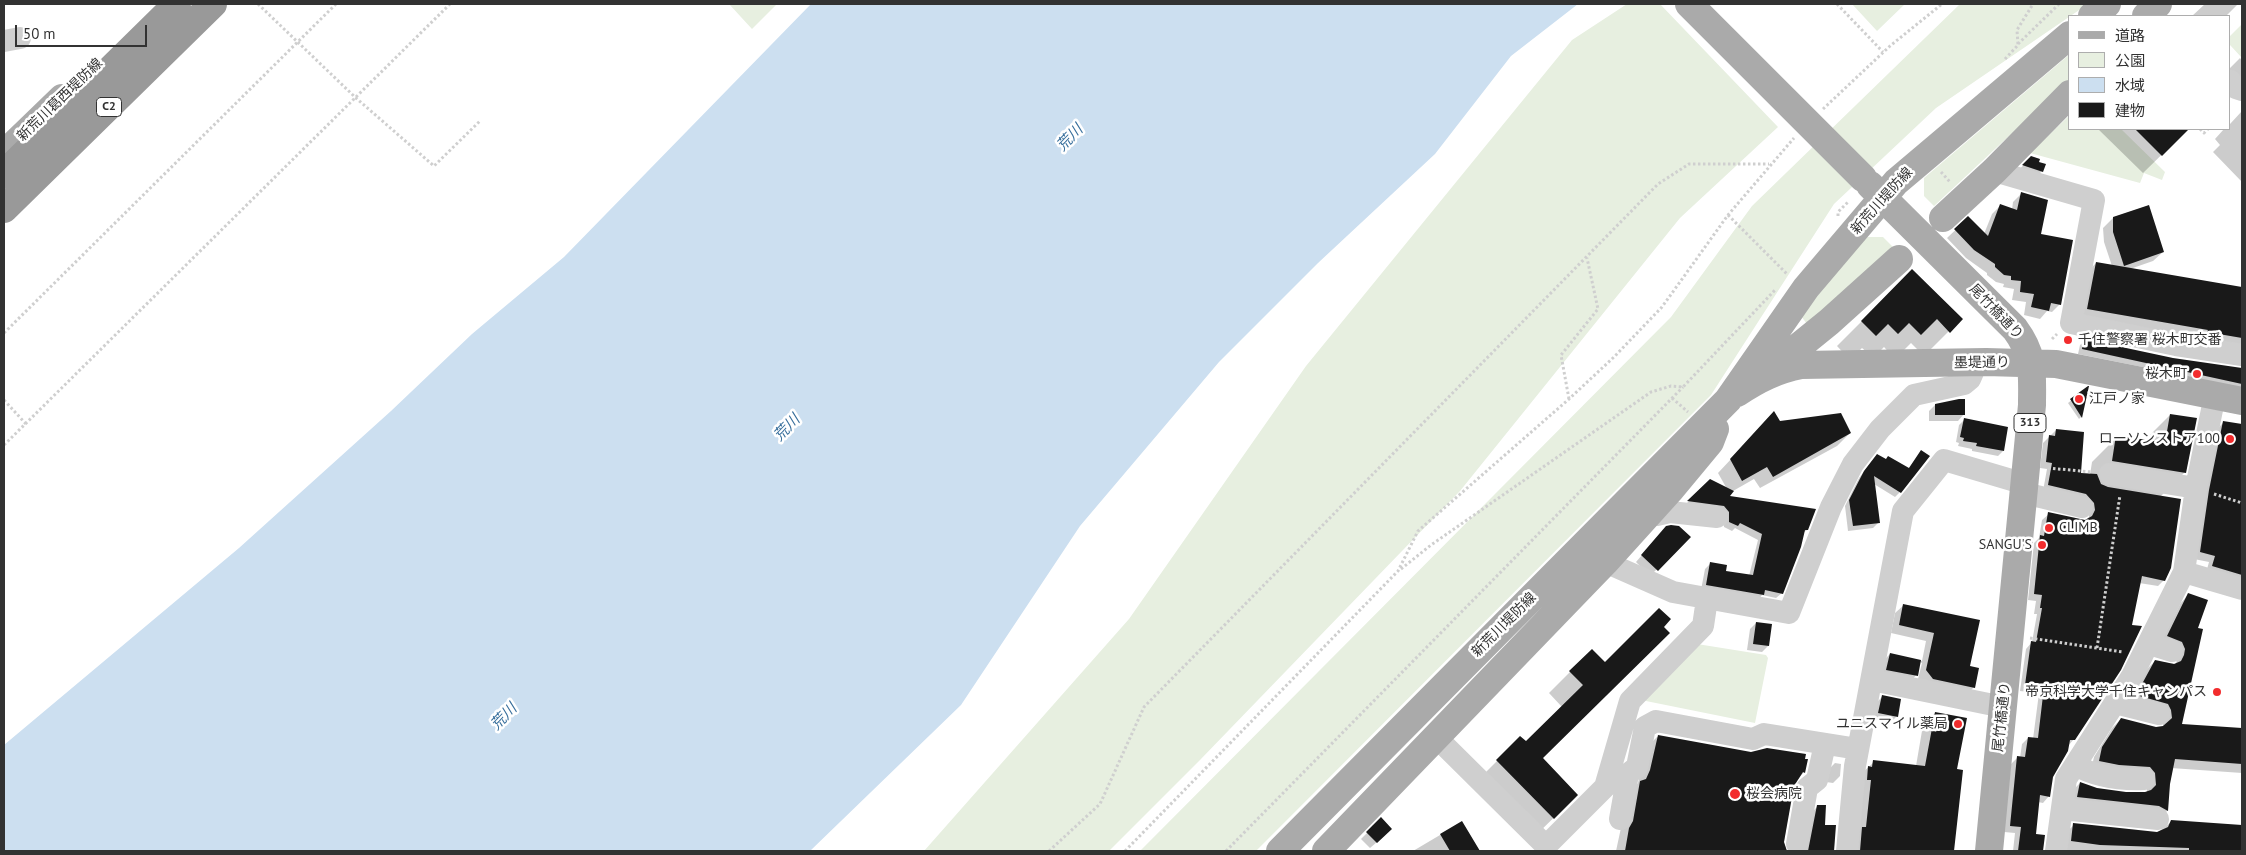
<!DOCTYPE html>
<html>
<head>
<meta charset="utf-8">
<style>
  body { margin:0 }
  #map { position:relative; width:2246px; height:855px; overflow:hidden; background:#fff; font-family:"PT Sans","Noto Sans JP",sans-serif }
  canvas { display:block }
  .frame { position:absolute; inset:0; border:5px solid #323232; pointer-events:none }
  .legend { position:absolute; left:2068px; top:15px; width:162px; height:115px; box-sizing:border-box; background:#fff; border:1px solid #adadad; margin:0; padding:6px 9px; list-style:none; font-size:15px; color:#323232 }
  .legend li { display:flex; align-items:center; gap:10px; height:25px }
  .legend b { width:25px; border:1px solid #adadad }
  .scale { position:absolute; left:15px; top:25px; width:132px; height:22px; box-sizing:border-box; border:2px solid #323232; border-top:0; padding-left:6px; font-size:15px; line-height:18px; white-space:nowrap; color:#323232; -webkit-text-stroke:4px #fff; paint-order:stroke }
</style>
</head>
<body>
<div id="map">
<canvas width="2246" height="855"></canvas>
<div class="frame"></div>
<ul class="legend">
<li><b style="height:6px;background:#aaa"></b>道路</li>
<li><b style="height:14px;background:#e7efe0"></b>公園</li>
<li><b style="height:14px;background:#ccdff0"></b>水域</li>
<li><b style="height:14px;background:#191919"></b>建物</li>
</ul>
<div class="scale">50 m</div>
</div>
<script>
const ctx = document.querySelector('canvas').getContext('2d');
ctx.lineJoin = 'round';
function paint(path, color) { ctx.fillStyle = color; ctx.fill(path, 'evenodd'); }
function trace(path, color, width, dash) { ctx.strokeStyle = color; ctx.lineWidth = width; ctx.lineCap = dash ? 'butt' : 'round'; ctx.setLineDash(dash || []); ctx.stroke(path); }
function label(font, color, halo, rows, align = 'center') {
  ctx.font = font + ' "PT Sans","Noto Sans JP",sans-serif'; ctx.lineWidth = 5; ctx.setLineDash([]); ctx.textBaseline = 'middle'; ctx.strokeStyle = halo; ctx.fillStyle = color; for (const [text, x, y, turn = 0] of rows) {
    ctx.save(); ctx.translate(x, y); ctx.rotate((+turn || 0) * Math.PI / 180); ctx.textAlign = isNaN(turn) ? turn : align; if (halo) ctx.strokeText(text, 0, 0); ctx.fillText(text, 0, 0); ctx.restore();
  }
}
const green = new Path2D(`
  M729 4H777L752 29Z
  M1627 4H1660L1778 127 1680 218 1460 491 1200 760 1109 851H924L1129 619 1306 366 1572 40Z
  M1852 4H1905L1877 31Z
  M1960 4H2088L1936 108 1834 204 1711 395 1256 851H1140L1671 317 1752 206Z
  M2242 24V58L2230 45V36Z
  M2070 54V79L1934 206 1924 196V178Z
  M2070 115V129H2121L2165 172 2162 180 2144 173 2140 183 2030 153Z
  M1865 237H1883L1897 251 1807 324 1801 316Z
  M1697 644 1766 655 1768 658 1755 723 1641 700Z`);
const water = new Path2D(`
  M811 4H1578L1511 56 1435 154 1318 263 1219 362 1080 526 961 705 810 851H4V745L239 548 391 411 472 334 564 257Z`);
const shadow = new Path2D(`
  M2205 4H2238L2226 16H2192Z
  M2240 58 2242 61V77L2240 79 2230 71V68Z
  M2242 111V182L2213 152 2220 145 2215 139 2224 129H2230V124Z
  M2098 129H2188L2143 173Z
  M2031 157 2042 171 2036 177 2017 172Z
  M2021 194 2039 235 2060 304 2052 312 2047 311 2040 319 2024 315 2026 302 2012 300 2014 289 2003 287 2004 284 1996 282 1987 275V273L1966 258 1947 238 1968 218 1984 234 1992 214 2000 206 2012 210 2013 202Z
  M2113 218 2163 252 2153 261 2130 269 2242 288V361L2067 329 2076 284 2096 263 2112 266 2104 242 2103 228Z
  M1912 271 1961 319 1924 356 1911 343 1895 359 1884 347 1873 358 1862 348 1850 360 1837 346Z
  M2085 341 2174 359 2242 370V390L2192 377 2078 354 2080 345Z
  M2087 388 2081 417 2079 419 2068 403Z
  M1935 405 1964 414 1958 421H1929V411Z
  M2170 415 2185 472 2160 497 2164 580 2158 586 2139 583 2074 739 2068 746 2052 776 2049 796 2043 803 2038 802 2035 835 2042 851H2013L2015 833 2004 832 2011 764 2017 758H2020L2022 744 2028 738 2033 739 2039 693 2020 691 2026 649 2032 642 2037 614H2034L2036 601 2028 600 2034 543 2039 538 2042 520 2049 514 2085 521 2089 517V509L2043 491 2047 469 2040 468 2043 443 2056 430 2079 474 2090 475 2092 462 2117 437 2145 440Z
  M1964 420 2003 451 1998 456 1972 451V449L1958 446 1959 443 1956 442 1959 425Z
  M1779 422 1850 433 1837 446 1760 488 1754 479 1733 491 1728 497 1807 530 1803 533 1782 593 1776 598 1762 595 1758 600 1701 590 1705 569 1711 563 1725 572 1749 576 1758 540 1735 528 1732 531 1724 527V518L1684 506 1710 480 1727 489 1718 473 1762 426Z
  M2224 422 2242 426V585L2206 573 2209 562 2194 559 2217 429Z
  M1921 452 1900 492 1895 497 1874 484 1879 522 1873 528 1848 531 1845 506 1859 478 1872 461 1908 469Z
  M1660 534 1689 537 1650 576 1636 562Z
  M2188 595 2197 629 2180 725 2242 730V773L2171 768 2167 811 2158 819 2069 806 2071 792 2080 783 2097 789 2126 793 2147 792V782L2091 770 2094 757 2112 728 2121 719 2156 728H2163V719L2128 703 2146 670 2155 661 2176 664 2177 658 2159 645 2180 604Z
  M1904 605 1978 621 1969 667 1974 687 1965 696 1918 679 1922 663 1920 662 1916 675 1912 680 1882 674 1885 659 1890 654 1922 661 1926 641 1891 633 1895 613Z
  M1756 623 1768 646 1762 652 1747 650 1750 629Z
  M1592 650 1605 664 1541 759 1577 795 1532 839 1476 782 1520 738 1526 743 1562 707 1549 693Z
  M1882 697 1896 717 1890 723 1873 719 1876 703Z
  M1935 713 1956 770 1962 771 1953 851H1849L1861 774 1874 762 1916 766 1923 725Z
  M1657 737 1751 753 1804 772 1793 785 1783 848 1785 851H1616L1628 795 1638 783 1645 749Z
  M1835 763 1841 764 1840 776 1833 783 1826 782 1828 770Z
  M1818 806 1824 826 1835 827 1834 851H1800L1806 818Z
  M1381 819 1384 836 1370 848 1361 839Z
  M2172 821 2242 826V851H2059L2061 837 2074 825 2157 833Z
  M1462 822 1479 851H1413Z`);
const building = new Path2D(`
  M2135 129H2189L2162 156Z
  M2031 156 2040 159 2039 162 2046 164 2043 172 2022 165Z
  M2021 192 2048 200 2041 234 2073 240 2061 305 2051 303 2049 311 2031 307 2034 294 2020 292 2021 281 2011 280V276L2004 275 1995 267V264L1974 250 1954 229 1968 216 1988 236 2000 204 2017 210Z
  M2149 205 2164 252 2124 266 2113 232V217Z
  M2096 262 2242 287V338L2207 332 2208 330 2087 309Z
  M1912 269 1963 319 1950 333 1937 319 1921 335 1909 323 1898 334 1888 324 1876 336 1861 321Z
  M2084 339 2173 358 2242 368V384L2082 349Z
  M2088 386H2089L2082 418 2070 399Z
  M1959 399H1965V415H1935V404Z
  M1774 411 1780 421 1841 413 1851 433 1773 477 1767 467 1742 481 1730 459Z
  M2170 414 2197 418 2186 473 2112 461 2116 435 2165 443Z
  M1964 418 2008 427 2004 451 1976 446 1977 443 1963 441 1964 438 1960 437Z
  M2223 421 2242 424V575L2212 566 2215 556 2200 552 2209 490Z
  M2056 429 2084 432 2081 473 2097 474 2101 484 2108 487 2181 499 2171 568 2165 581 2142 576 2132 625 2142 626 2121 670 2075 740H2070L2068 751 2053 777 2050 797 2040 795 2036 834 2045 835 2043 851H2018L2021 827 2010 826 2017 756 2025 757 2028 737 2038 738 2044 687 2025 685 2031 641 2036 642 2042 608H2040L2042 595 2034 594 2040 535 2044 536 2048 512 2085 520 2092 516 2095 510 2094 503 2086 494 2048 485 2052 463 2046 462 2049 435 2055 436Z
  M1921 450 1930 456 1901 493 1874 476 1880 523 1853 526 1849 500 1864 471 1877 454 1886 459 1888 456 1909 468Z
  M1710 479 1734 491 1730 496 1816 509 1808 530H1805L1801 547 1783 594 1765 590 1764 595 1706 585 1710 562 1727 565 1726 571 1753 575 1762 534 1740 523 1738 526 1729 522V512L1724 506 1687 501Z
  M1671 525 1679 526 1691 537 1658 571 1641 555 1666 526Z
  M2188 593 2208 600 2198 628 2203 629 2182 724 2242 728V764L2175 759 2170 784 2168 811 2159 806 2077 797 2080 782 2097 788 2126 792H2145L2151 790 2156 785 2155 773 2150 767 2119 765 2099 761 2102 747 2121 718 2156 727 2163 726 2172 718 2171 710 2168 704 2136 695 2155 660 2174 664 2181 661 2184 655 2185 649 2182 642 2167 636Z
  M1903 604 1980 620 1970 666 1979 668 1975 688 1933 679 1926 670 1934 633 1899 625Z
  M1659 608 1671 619 1664 627 1670 633 1543 758 1578 795 1554 819 1496 760 1520 736 1526 741 1583 685 1569 671 1592 649 1605 662Z
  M1756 622 1772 624 1769 646 1753 644Z
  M1890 653 1921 660 1918 676 1886 670Z
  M1882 695 1901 699 1898 717 1878 713Z
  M1935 712 1967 718 1957 769 1963 770 1954 851H1860L1862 827H1866L1871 780H1867L1868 766 1872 767 1873 760 1925 766Z
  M1658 735 1751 752 1767 748 1806 754 1805 759H1808L1805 773 1803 772 1794 786 1784 842 1787 851H1625L1629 828 1633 821 1640 781 1646 779 1650 770Z
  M1817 805H1826L1825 825H1836L1834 851H1808Z
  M1381 817 1392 829 1377 843 1366 832Z
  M2171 820 2242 825V851H2189V848L2100 845 2071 841 2073 823 2157 832 2168 827Z
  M1462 821 1480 851H1450L1440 834Z`);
const path = new Path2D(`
  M258 4 356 98 434 166 480 121
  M1837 4 1883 52
  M2018 44 2059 4
  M2005 59 2018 45 2017 30 2033 4
  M1823 109 1890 46 1942 4
  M2200 129 2204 133 2208 129
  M1941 172 1950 182
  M1728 215 1788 275
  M1838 216V212L1848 202
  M4 333 336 4
  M2052 339 2057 334
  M1672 398 1688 412
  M1569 399 1561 355 1598 309 1587 258
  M4 400 26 424
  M4 445 450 4
  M2048 468 2092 472
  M2214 494 2242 503
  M1401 569 1431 545 1651 392 1671 386 1683 387 1775 290
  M2030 638 2123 652
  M2097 648 2120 495
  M1049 851 1100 804 1144 707 1658 184 1689 164H1769
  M1125 851 1398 571 1418 531 1569 399 1614 357 1662 307 1728 215 1794 138
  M1226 851 1683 387`);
const minor = new Path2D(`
  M4 41 20 38
  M2230 81 2236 88 2242 90
  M1994 171 2094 200 2071 323 2176 345 2242 355
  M2110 474 2196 488
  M2024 493 2082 507
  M1651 513 1657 515 1670 512 1717 517
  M1605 562 1673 592 1789 613 1831 507 1853 464 1880 429 1914 395 1964 384 1970 379 1977 363
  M2184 572 2242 589
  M2149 644 2172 651
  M1872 680 2003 707
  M2115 703 2159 714
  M1436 737 1546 846 1605 787 1630 701 1703 626 1707 599
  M2075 765C2096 777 2120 780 2144 779
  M2062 809 2158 819
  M1620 819 1628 774 1637 767 1645 727 1656 721 1753 739 1764 734 1858 749
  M1797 844 1807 788 1817 780 1825 744
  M1847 851 1855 766 1903 511 1944 460 2025 484
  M2056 851 2066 779 2132 676 2184 572 2196 488 2215 395`);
const major = new Path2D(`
  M2092 16 2107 4
  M2146 16 2158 4
  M4 154 62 98
  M1870 185 2015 329C2035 356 2032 374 2032 405L1989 851
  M1943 218 1994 171 2070 94
  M1771 369 1829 322 1899 259
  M1737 393C1758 379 1776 370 1801 365L1986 362 2056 364 2242 401
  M1280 851 1728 400 1806 288 1896 182 2070 35
  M1326 851 1605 562 1671 489 1710 442 1715 429`);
const highway = new Path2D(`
  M4 174 177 4
  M4 209 213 4`);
const majorBridge = new Path2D(`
  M1689 4 1863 178`);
const markers = [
  [2068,340,5,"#f22c2d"],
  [2197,374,5,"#f22c2d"],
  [2079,399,5,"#f22c2d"],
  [2230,439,5,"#f22c2d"],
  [2049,528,5,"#f22c2d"],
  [2042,545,5,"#f22c2d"],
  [2217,692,5,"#f22c2d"],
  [1958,724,5,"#f22c2d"],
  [1735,794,6,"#f22c2d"]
];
const shields = [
  [109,107,25],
  [2030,423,32]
];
const shieldNames = [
  ["C2",109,107],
  ["313",2030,423]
];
const streetNames = [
  ["新荒川葛西堤防線",60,100,-44],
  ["新荒川堤防線",1882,201,-48],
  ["尾竹橋通り",1996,312,46],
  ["墨堤通り",1982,363,-1],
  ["新荒川堤防線",1504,625,-45],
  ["尾竹橋通り",2002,717,-84]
];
const poiNames = [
  ["千住警察署 桜木町交番",2078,340,"left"],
  ["桜木町",2187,374],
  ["江戸ノ家",2089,399,"left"],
  ["ローソンストア100",2220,439],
  ["CLIMB",2059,528,"left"],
  ["SANGU'S",2032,545],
  ["帝京科学大学千住キャンパス",2207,692],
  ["ユニスマイル薬局",1948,724],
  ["桜会病院",1746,794,"left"]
];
const waterNames = [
  ["荒川",1070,138,-46],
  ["荒川",787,428,-46],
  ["荒川",504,717,-46]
];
paint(green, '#e7efe0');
paint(water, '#ccdff0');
paint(shadow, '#0003');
paint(building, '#191919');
trace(path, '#cfcfcf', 3, [2.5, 2.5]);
trace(minor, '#cfcfcf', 22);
trace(major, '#aaa', 28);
trace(highway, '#999', 28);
trace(majorBridge, '#aaa', 28);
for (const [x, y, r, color] of markers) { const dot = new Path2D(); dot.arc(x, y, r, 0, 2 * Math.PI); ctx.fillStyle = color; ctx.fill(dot); trace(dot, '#fff', 2); }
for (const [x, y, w] of shields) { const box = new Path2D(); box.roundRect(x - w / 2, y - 9.5, w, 19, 4); ctx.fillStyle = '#fff'; ctx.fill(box); trace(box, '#323232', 1); }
label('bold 12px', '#323232', null, shieldNames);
label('14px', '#323232', '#fff', streetNames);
label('14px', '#323232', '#fff', poiNames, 'right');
label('italic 15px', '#386f9c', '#fff', waterNames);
</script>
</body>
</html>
